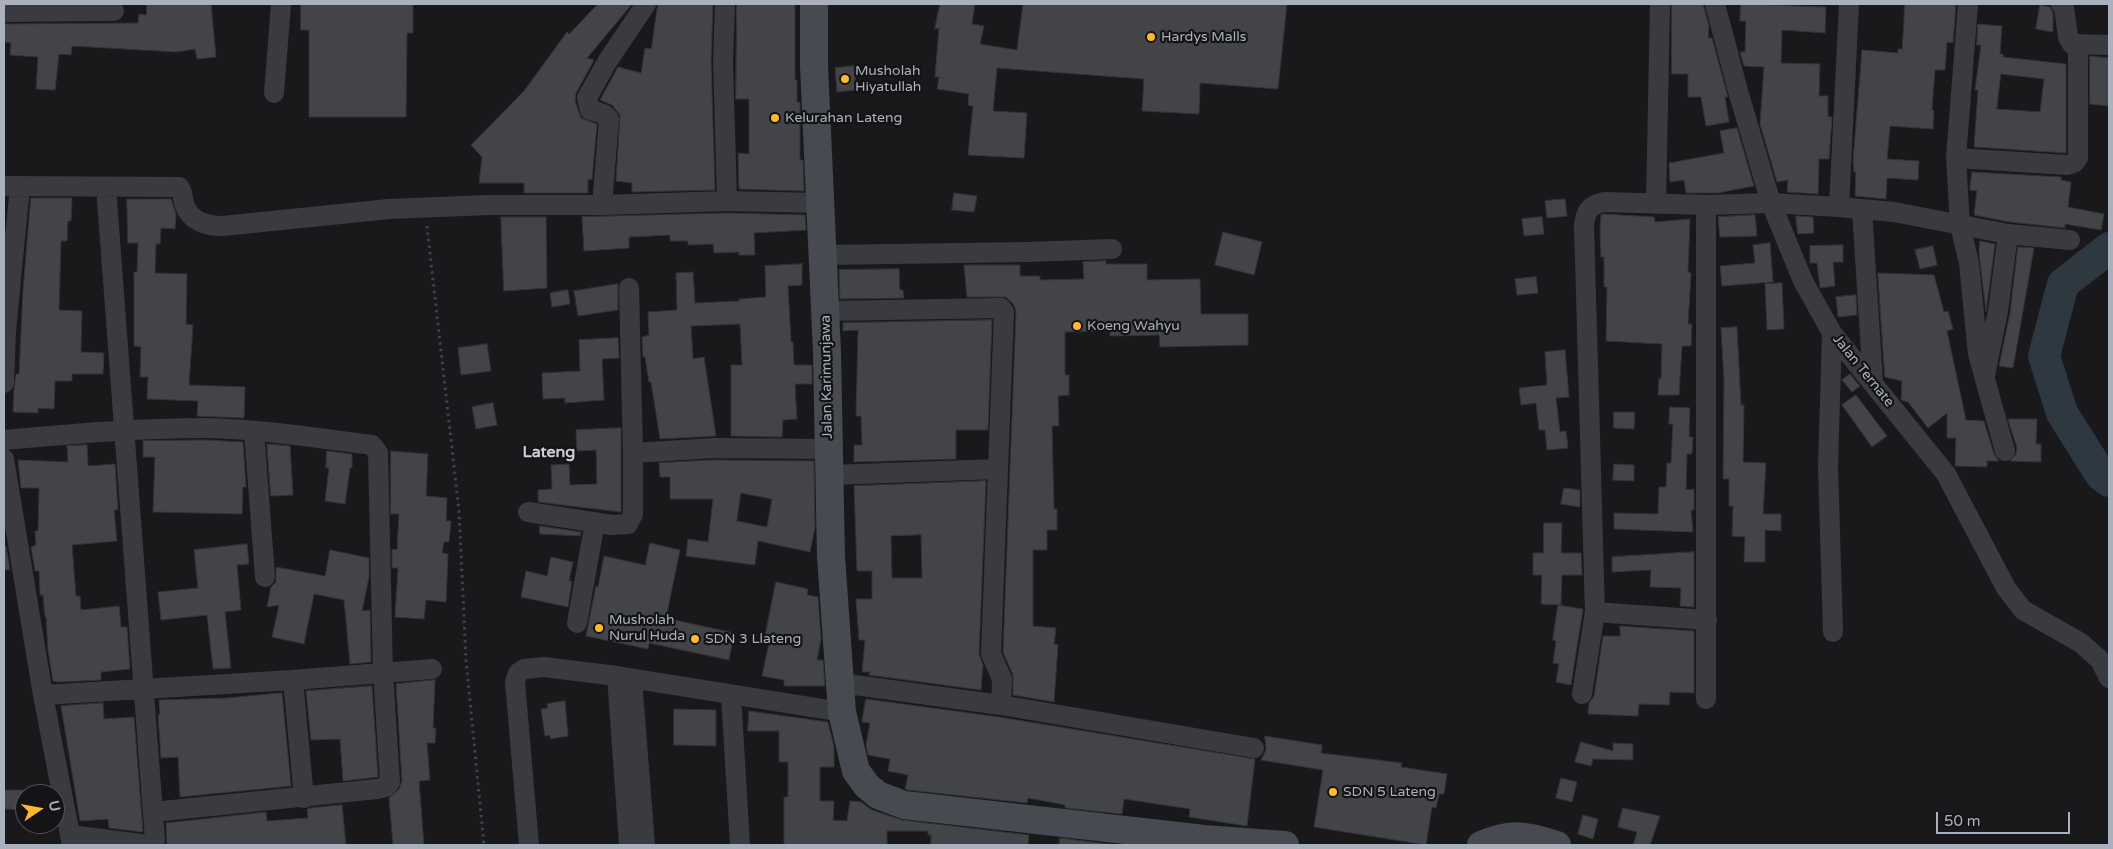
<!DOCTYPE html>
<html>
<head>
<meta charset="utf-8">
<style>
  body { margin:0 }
  #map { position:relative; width:2113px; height:849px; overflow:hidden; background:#19191b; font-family:"Varela Round",sans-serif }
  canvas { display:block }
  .frame { position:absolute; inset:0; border:5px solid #aab0bc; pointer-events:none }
  .north { position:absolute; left:15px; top:784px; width:50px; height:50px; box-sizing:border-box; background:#141416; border:1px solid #505258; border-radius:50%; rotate:78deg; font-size:14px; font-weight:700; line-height:20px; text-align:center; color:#aab0bc }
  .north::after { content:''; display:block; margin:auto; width:18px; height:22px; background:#ffb82d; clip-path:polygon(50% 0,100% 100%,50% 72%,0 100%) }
  .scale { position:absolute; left:1936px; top:812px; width:134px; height:22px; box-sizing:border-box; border:2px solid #aab0bc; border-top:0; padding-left:6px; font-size:15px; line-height:18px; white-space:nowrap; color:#aab0bc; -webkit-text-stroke:4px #141416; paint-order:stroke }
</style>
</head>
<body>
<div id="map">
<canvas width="2113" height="849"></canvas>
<div class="frame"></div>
<div class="north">U</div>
<div class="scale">50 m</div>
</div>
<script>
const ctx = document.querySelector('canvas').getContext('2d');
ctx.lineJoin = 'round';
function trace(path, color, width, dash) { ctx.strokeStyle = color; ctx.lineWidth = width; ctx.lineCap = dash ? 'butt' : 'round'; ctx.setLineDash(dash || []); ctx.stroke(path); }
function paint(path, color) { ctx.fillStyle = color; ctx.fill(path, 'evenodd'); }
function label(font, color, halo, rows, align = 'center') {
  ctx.font = font + ' "Varela Round",sans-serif'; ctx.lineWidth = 4.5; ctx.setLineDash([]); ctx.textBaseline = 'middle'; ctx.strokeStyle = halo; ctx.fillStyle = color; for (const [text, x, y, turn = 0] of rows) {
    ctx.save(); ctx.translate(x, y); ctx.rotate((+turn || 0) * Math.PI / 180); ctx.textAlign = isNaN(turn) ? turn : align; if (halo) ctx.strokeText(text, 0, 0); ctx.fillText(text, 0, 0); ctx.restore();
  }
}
const river = new Path2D(`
  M2109 248 2063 284 2044 356 2062 413 2101 475 2109 481`);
const building = new Path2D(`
  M147 4H211L216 57 197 59 195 49 177 52 72 46 71 55 59 54 55 90 36 89 38 57 10 55 11 43 4 42V24L138 23 139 14 146 15Z
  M301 4H413V33H407L406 117H309V30H301Z
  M598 4H632L587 58 594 60 576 93 575 101 581 118 597 124 592 180 588 179V193H524V183H479L482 157 471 145 524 91 567 32 569 34Z
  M658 4H713L711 61 715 190 632 192V183L616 181 620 115 612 105 600 100 618 67 641 73 645 48 651 49Z
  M737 4H795V80H797V102H800V160H803L804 191 739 189 738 153 749 154V99H736Z
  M940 4H975L972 24 984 26 980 44 1017 50 1023 4H1287L1278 89 1200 83 1199 114 1142 111 1144 79 997 68 993 111 1027 113 1024 158 968 155 973 106 968 105 969 94 937 89 939 77H935L939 28 935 29Z
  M1672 4H1703L1709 26 1708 38H1712L1728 97H1725L1729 122 1706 126 1701 97H1688V74H1672Z
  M1741 4 1826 7 1825 33 1782 30 1781 63 1820 64 1819 96H1828V117H1832L1829 159H1819L1818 194 1787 192 1788 180 1777 182 1760 124 1764 67 1744 66 1740 52H1745L1746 21H1740Z
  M1905 4H1956L1953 43 1947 42 1945 70H1935L1932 110 1934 111 1933 129 1890 126 1887 159 1919 161 1918 180 1887 178 1886 199 1855 196 1856 172H1854L1853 160 1862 50 1898 53V49H1902Z
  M2040 5 2050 7 2053 13V32L2036 29Z
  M1978 24 2002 26 2000 54H2003V57L2066 64V153L1974 147 1978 90H1975L1981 45H1977ZM2001 74 2044 79 2040 112 1997 109Z
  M2090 56 2109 58V106L2090 104Z
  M854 66 856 90 837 92 835 68Z
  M1737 128 1754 186 1718 193H1686L1684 180 1670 182 1669 163 1724 153 1720 131Z
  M1972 172 2061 177V180L2071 182 2068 207 2104 214 2101 230 2065 224V228L2010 222 1974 215 1977 191 1970 190Z
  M954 193 977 196 974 212 952 210Z
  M31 198H72L71 221H68L67 241H61L59 310 82 311 81 352 104 353 103 374H72V381H55L54 409 38 408V413L13 412 14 390 16 374H19L23 291Z
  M127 199H171L176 214 175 229 161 228 160 244H156L155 273 187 274 186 324 193 325 189 385 245 387 244 418 197 416 198 401 147 399 148 377H140L141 347 134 346V272H137L138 243H128Z
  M1565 199 1567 216 1547 218 1545 201Z
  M727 213 805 215 806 230 754 233 755 255H739V252L714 253 713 244 688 245V241H670V235L629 237V248L584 251 582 217Z
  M1604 214 1654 217 1655 222 1690 219 1688 272 1691 273 1688 324H1692L1691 346H1682L1679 395H1658L1659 378 1661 379 1662 344 1606 341 1607 287H1604V257H1601L1600 231 1601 215Z
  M1755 215 1757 236 1720 237 1718 217Z
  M1796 216 1813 217 1814 233 1798 234Z
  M501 217H546L547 288 504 291Z
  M1542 217 1544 234 1524 236 1522 219Z
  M1223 232 1262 242 1254 275 1215 265Z
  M1980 241 1995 244 1986 312 1979 252Z
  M1770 243 1773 282 1722 286 1720 266 1755 263 1753 245Z
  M1843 245V262H1833L1835 286 1820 288 1817 263H1810V246Z
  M1933 246 1937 265 1920 269 1915 250Z
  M2018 247 2034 248 2013 368 1999 366 2010 313Z
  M1106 261V264H1147V280L1200 279 1201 314H1248V345L1160 347 1159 335 1110 336V331L1065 332V375H1069V395L1058 396 1059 426H1052L1054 509H1057V530H1047V550H1033V626L1056 628 1054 644 1058 645 1054 702 1013 695V675L1003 652 1016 312 1014 305 1006 297H967L964 265H1020V276H1040V280L1084 279 1083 262Z
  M802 264V285L788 286 791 342H793L794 365H812V384H795L797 419 783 420 782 437 731 436V365H742L740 324 691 326 693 359 704 357 716 436 660 439 651 382H649L645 357H643L642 337 649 335 648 312 677 310 676 273 693 272 695 303 739 301V299L766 297 765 266Z
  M899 269 900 290H903L904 298 840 299 839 270Z
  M1878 273 1934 275 1944 312 1948 311 1953 329 1947 331 1966 420 1984 421 1994 454 1999 461H1987V467L1955 466 1956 438H1947V413L1928 428 1908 402 1901 400 1902 381 1885 377Z
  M1536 277 1538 293 1517 295 1515 279Z
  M1782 283 1784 329 1767 330 1765 284Z
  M618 284V310L578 316 574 291Z
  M568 290 570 304 552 307 550 293Z
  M1856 295 1857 315 1838 317 1836 297Z
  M992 320 988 430H956V459L854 462V445H862L861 416H856L858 330 843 331V323Z
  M1737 327 1741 405H1744L1743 462 1766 463 1763 514H1781V531L1765 530V562H1744L1745 537 1732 536 1733 506H1729V479H1723L1724 381 1721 328Z
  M618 338 619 358 602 359 604 400 565 403V398L543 399 542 373 580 371 579 340Z
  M487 344 491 371 461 375 458 348Z
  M1565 350 1569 397 1556 398 1560 432 1566 431 1568 448 1547 450 1545 430H1539L1536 403 1521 405 1519 388 1547 385 1545 352Z
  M1850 374 1860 386 1852 392 1842 380Z
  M1856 395 1887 436 1872 447 1842 405Z
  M493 403 497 425 476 429 472 407Z
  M1670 407 1690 408 1689 437H1693L1692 454H1687L1686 490 1694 489V510H1691L1693 532 1614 529V513L1658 514 1659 487H1666L1667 463H1671L1673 424H1669Z
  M1614 412H1635L1634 429 1614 428Z
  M2008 419H2037L2036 444H2041V462L2010 461 2016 454 2017 448Z
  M621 428V512L538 502V490L552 489 551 465 569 464 570 485 597 484 596 450 577 451 576 430Z
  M205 440 243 442 246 487H243L242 514 153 512 155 457H143V441Z
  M267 444 290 446 293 495 271 496Z
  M87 445 88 466 115 464 118 510H114L117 541 72 545 76 596H80L81 610 119 606 121 627H127L130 669 101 672V680L58 682 53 681 48 650 46 617H45L43 595H40L39 571H35L31 547 36 545 35 531H38L39 488H21L18 460 68 462 67 446Z
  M327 451 352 454V468H350L345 504 325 501 329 468H326Z
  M391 451 428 454 426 496 447 498 446 521H451L449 542H444L442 553 448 554 446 602 426 600 424 619 395 617 398 568H392V549L397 550 399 514H391Z
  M714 460 814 461 815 527 810 552 758 541 755 565 686 556 688 539 708 542 713 499H670V477H660L659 463ZM741 493 772 499 767 527 737 521Z
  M1614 464 1634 465V481L1613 480Z
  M986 481 979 654 983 665 981 690 869 675 870 672H862L865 640H859L856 599H872V571H857L854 486ZM921 535 922 578H892L891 536Z
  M1564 488 1580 490V507L1561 504Z
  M1544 523H1562L1561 553H1581L1582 575H1562L1561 605 1541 604 1542 575H1533V553H1543Z
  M540 526 581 532 580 536 540 534Z
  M650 543 680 550 666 618 734 633 729 660 649 643 648 649 586 636 596 586 598 587 604 556 645 565Z
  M247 544 249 564 237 565 241 610 225 612 231 668 213 669 207 615 161 620 158 592 198 588 194 550Z
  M4 546H6L10 570H4Z
  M330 550 369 558V577L362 611 370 610 371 662 350 664 344 600 314 594 304 644 272 637 279 605 267 607 271 587 276 582V567L325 576Z
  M1694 552V607L1680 606 1681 588 1650 587 1651 570 1612 572V557Z
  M551 557 573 562 569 581H572L568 607 521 597 526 571 547 576Z
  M776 582 808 589 807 595 818 597 821 639 817 660H823L825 686H784V680L762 676 769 643 764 642Z
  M1558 605 1583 609 1571 685 1556 682 1559 664 1553 663 1556 641 1553 640Z
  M1620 626 1694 631V693L1670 692 1669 705 1639 704 1638 716 1588 714 1589 703 1594 696 1603 636H1620Z
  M435 680 433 728H436L435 743H427L430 780 419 781 424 845H393L389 798 399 789 402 781 396 684Z
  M372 686 378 777 343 781 340 739 311 740 306 691Z
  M282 693 291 786 180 797 178 757 161 758 158 715 160 714 159 700 227 698Z
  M866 699 999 717 1255 759 1247 826 1189 817 1190 809 1124 799 1122 814 1065 808V805L1028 798 1027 803 908 790 905 789 908 775 888 771 890 759 868 755 866 745 870 723 862 722Z
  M565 701 568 736 550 739V735L545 736 541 709 548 708 547 704Z
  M103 703 104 719 134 717 143 832 109 828 108 819 80 821 61 706Z
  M674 709 716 710V746L674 745Z
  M749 711 828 722 834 747V767H820V801H834L833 820 847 821 850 801 861 802 872 810 902 820 1029 835 1028 845H931V835H928V831H887V845H784V797H788V762H779V731H748Z
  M1265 736 1322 745 1321 753 1402 763 1401 767 1447 774 1444 794H1439L1436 808 1432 807 1426 845 1314 827 1323 770 1261 760 1266 750Z
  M1581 742 1613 751V743L1633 744V760L1593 759 1591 766 1575 762Z
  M1561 778 1577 782 1572 802 1556 798Z
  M4 790H25V810L4 809Z
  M342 805 346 845H167L166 823 266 812 267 821 308 818 307 809 311 808Z
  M1623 808 1660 816 1650 845H1633L1637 832 1618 827Z
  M1583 815 1598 819 1593 839 1578 834Z
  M1060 838 1117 845H1059Z`);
const path = new Path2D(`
  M427 226 459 511 466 660 484 845`);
const street = new Path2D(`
  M725 4 723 61 727 201
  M1715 4 1738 91 1771 203 1803 281 1832 333 1946 474 2006 588 2023 610 2081 643 2100 660 2109 678
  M1968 4 1956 158 1960 225 1969 263 1978 354 2005 451
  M2061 4 2064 7 2068 37 2072 44 2109 45
  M4 12 114 11
  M274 93 281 4
  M1956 158 2067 165 2074 163 2078 158V44
  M4 186 179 187C184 193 182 199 185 206 191 222 208 226 223 226L389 209 489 205H602L727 201 820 203
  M106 187 155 840 151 845
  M1656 204 1660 4
  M602 205 609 119 604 114 590 110 587 98 607 62 646 4
  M1839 207 1849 4
  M1862 210 1873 383
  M823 255 1028 252 1112 249
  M629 288 633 453 714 448 829 449
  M826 311 1001 308 1004 312 991 654 1002 679 1001 705
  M1832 333 1828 467 1833 632
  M1985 375 1998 311 2008 234 2070 240
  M4 383 6 331 20 186
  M254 431 265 577
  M4 440C71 434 138 428 205 428 261 429 317 438 372 445L378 453 383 672 390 782 386 787 377 789 153 812
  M4 459 43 695 72 845
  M830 475 997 469
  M528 512 612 525 628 524 633 514V453
  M1595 612 1707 620
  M577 623 595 522
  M617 676 629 845
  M632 679 645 845
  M293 680 304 798
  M840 683 1001 705 1254 748
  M1582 694 1595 612 1584 225C1586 211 1589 205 1604 202L1706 205 1771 203 1839 207 1894 212 2008 234
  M43 695 293 680 432 669
  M731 695 740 845
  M1706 699V205
  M70 835 149 845
  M529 845 515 682 518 673 524 669 544 667 617 676 842 712`);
const secondary = new Path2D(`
  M814 4V65L827 353 831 556 842 712 856 771 867 786 878 795 904 805 1204 839 1285 845
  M1481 845C1511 832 1527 835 1557 845`);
const markers = [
  [1151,37,5,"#ffb82d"],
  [845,79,5,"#ffb82d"],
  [775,118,5,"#ffb82d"],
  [1077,326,5,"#ffb82d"],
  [599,628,5,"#ffb82d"],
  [695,639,5,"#ffb82d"],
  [1333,792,5,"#ffb82d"]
];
const poiNames = [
  ["Hardys Malls",1161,37],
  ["Musholah",855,71],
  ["Hiyatullah",855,87],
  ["Kelurahan Lateng",785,118],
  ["Koeng Wahyu",1087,326],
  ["Musholah",609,620],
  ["Nurul Huda",609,636],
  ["SDN 3 Llateng",705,639],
  ["SDN 5 Lateng",1343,792]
];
const streetNames = [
  ["Jalan Ternate",1863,371,51],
  ["Jalan Karimunjawa",827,377,-91]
];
const quarterNames = [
  ["Lateng",549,453]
];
trace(river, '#2d3841', 32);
paint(building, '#434448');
trace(building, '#333337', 1);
trace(path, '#3f4248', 3, [2.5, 4]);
trace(street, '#393b41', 20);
trace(secondary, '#474a51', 28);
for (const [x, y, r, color] of markers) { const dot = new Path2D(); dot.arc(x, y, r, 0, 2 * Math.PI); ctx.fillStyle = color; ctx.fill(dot); trace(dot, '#141416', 2); }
label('14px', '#aab0bc', '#141416', poiNames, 'left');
label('14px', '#aab0bc', '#141416', streetNames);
label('bold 16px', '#cccfd7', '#141416', quarterNames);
</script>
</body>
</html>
